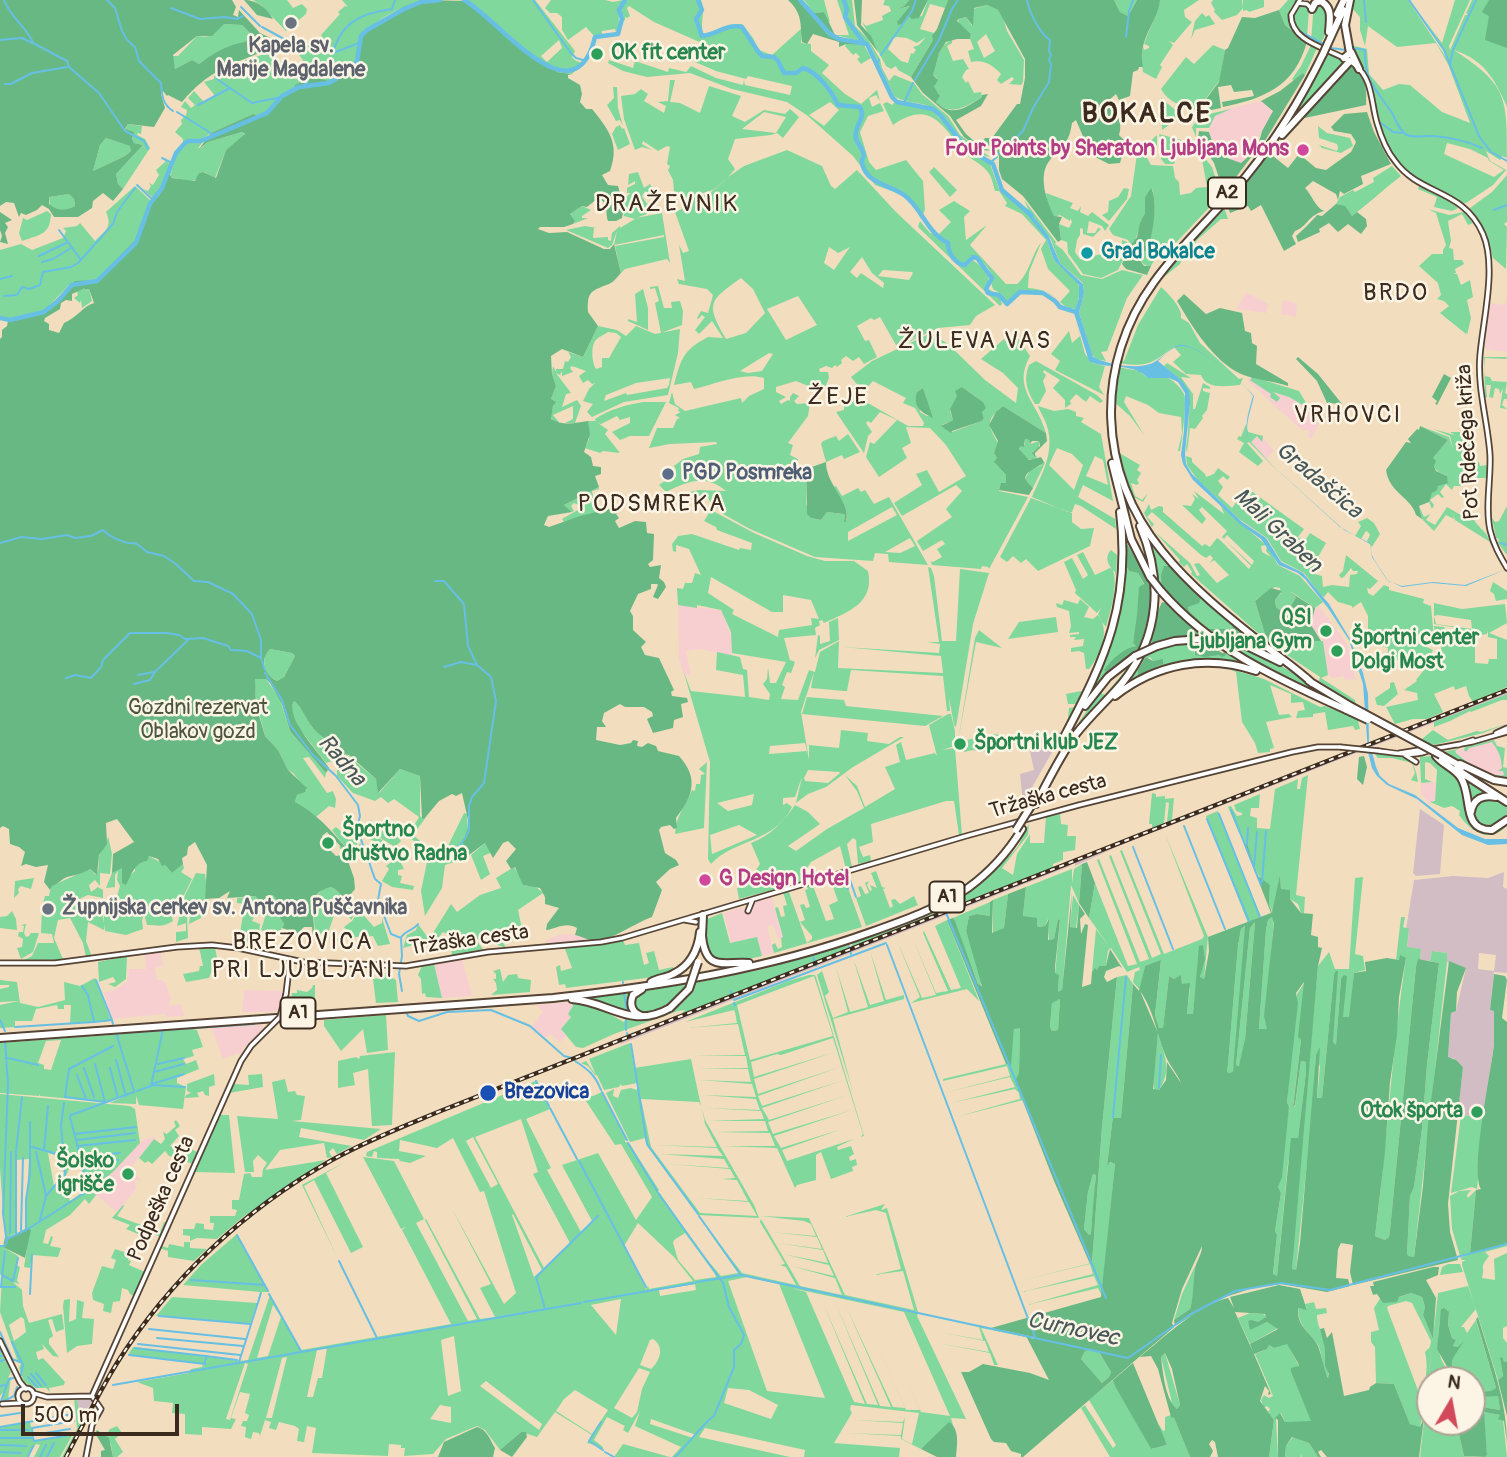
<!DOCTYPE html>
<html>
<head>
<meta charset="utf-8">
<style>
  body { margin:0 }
  #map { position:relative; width:1507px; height:1457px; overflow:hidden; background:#f2debe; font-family:Pangolin,sans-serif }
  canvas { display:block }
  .north { position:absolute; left:1416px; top:1366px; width:70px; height:70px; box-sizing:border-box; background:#fcf5e5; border:2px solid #afa495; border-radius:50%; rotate:10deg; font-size:19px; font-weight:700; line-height:28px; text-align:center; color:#3b2a1e }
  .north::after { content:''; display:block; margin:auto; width:24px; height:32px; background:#d1495b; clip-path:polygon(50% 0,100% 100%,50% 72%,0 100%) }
  .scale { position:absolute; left:21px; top:1404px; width:158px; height:32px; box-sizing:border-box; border:4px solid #3b2a1e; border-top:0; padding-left:9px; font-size:21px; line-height:24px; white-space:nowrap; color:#3b2a1e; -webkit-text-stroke:5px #fcf5e5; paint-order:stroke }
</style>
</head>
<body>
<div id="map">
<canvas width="1507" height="1457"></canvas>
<div class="north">N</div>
<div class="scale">500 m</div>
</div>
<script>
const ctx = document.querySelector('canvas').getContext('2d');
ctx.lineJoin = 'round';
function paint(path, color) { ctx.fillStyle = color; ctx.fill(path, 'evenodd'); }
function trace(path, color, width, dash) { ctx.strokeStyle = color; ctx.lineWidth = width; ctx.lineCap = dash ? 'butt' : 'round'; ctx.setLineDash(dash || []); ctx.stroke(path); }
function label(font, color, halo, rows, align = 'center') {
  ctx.font = font + ' Pangolin,sans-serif'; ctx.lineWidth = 5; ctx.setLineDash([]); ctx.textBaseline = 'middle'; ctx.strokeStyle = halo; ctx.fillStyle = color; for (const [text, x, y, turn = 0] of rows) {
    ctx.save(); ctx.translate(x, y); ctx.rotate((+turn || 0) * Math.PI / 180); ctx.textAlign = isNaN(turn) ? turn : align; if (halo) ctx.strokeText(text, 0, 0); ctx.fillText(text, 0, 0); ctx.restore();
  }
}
const built = new Path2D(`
  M1261 101 1273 112 1245 159 1241 163 1232 161 1217 146 1215 147 1209 134 1210 123 1215 116 1223 110Z
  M1246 292 1268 304 1266 313 1237 309Z
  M1507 295V352L1485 349 1490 303 1505 305Z
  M1283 300 1297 303 1296 317 1281 314Z
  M1251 377 1273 391 1289 397 1322 418 1311 439 1308 436 1310 430H1302L1278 409 1247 380Z
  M1261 435 1274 451 1266 459 1251 442 1254 436Z
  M678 605 721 610 733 641 732 656 699 649 686 651 691 675H684L679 658Z
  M1319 606 1347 644 1356 679 1345 680 1344 676 1332 678 1328 675 1324 642 1311 626 1314 610Z
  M1494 740 1497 746 1505 748 1502 764 1505 775 1493 776 1460 758 1455 751Z
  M1436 782 1435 801 1429 803 1421 794V783Z
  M771 895 783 938 778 939 773 925 767 926 774 953 762 956 757 937 731 943 724 913 739 908H743L747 914 751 913V905L754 902Z
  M561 934 579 935 590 940 546 944 547 940Z
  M161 952 163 966 155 968 157 980H162L166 984 171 998 169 1006 181 1004 184 1016 165 1017V1014L112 1019 104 993 117 989 127 981 129 969H146L145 954Z
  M462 959 472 996 442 998 434 964Z
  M244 990 285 991 280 1012H242Z
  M571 1002 573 1006 568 1014 571 1017 561 1029 566 1036 560 1042 550 1034 545 1038 532 1027 543 1012 536 1005Z
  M262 1025 263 1031 241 1050H245L241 1056 238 1053 223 1059 211 1028Z
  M153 1137 154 1139 131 1167 141 1180H135L136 1189 117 1212 92 1192 93 1187 112 1173 143 1140Z`);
const industrial = new Path2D(`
  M1507 688V694L1121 845 1075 866V859Z
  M1061 732 1063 733 1023 803 1020 774 1034 770 1028 742Z
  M1420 809 1444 825 1440 874 1416 876 1413 873Z
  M1073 860 1070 866 621 1044 620 1040Z
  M1504 872 1503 887 1507 889V973L1494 972 1490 1010H1494V1043L1484 1118 1461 1115 1458 1109 1463 1067 1453 1058H1448L1451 1013 1456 1011 1466 968 1447 962V953L1432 951 1430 961 1420 960 1421 949 1407 948 1409 930 1406 929 1414 880 1453 876 1488 878ZM1479 953 1496 955 1494 971 1478 969Z
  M85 1396 92 1398 93 1401 82 1415 79 1413 77 1397Z`);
const green = new Path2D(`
  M253 0H287L293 8 302 4 307 9 306 14 286 31 261 5Z
  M342 0H421C404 6 363 24 358 44 357 49 358 55 357 60L341 73 334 82 310 78 294 86 291 92C275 94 271 118 253 114L211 133 201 140H189L183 143V139L175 132 182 124 181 120 186 115 187 110 181 107 185 101 191 108 195 105 188 98 194 91 204 102 215 96 204 82 214 79V76L226 69 233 76 236 74 235 66 238 63 273 51 280 62 284 60 287 70 295 66 299 67 303 60 299 55 316 37 324 49 328 47 321 35 340 14 338 12 345 6 348 7Z
  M466 0H535L575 51 572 57 576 61 580 62 581 65 572 74 556 72 555 67C526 63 494 15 466 0ZM559 40 562 48 547 62 541 56Z
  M551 0H605L613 2 623 0 618 8C619 17 620 25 616 33L615 29 602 31V35L594 36 586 27 568 40 562 30V17L557 13H550L545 8Z
  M627 0H701C706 11 700 21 703 33L707 34 728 25 742 24 753 38 759 50 772 55 802 28 801 43 811 44V51L829 65 822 73 845 94 861 104 877 90 880 101 876 95 869 98 872 107 880 103 884 111 868 116 860 132 869 162 876 170 906 160 923 181 925 210 921 219 914 206 903 195 875 185 853 156 808 116 787 102 732 89 690 73 647 77 623 71 608 63 609 60 633 68 635 61 668 72 669 68 686 72 691 66 716 78 743 85 744 80 745 85 790 95 792 86 748 76 746 79 716 71 695 62 704 44 654 22 629 6 627 8 630 16 627 18 625 17V20L622 22 621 8ZM830 102 839 110 824 126 809 115Z
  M804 0H824L830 22 827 21 824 12 814 13Z
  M837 0H852L855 26 868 39 880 59 882 68 889 81 894 75 914 83 922 94 948 116 960 135 990 157C963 152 956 125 936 110 924 101 907 105 894 96L869 43 835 35H849Z
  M885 0H909L904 6 897 9 910 6 901 20 902 24 908 16 911 18 922 16 928 0H948L945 8 930 4 920 29 934 33 933 40 911 77 898 70 896 66 891 69 886 66 862 22 866 26 883 20 882 16 891 11 889 6 883 5ZM897 37 907 38 917 43 926 37 919 45 913 47 916 50 913 54 911 53 908 63 901 61 888 49 894 38Z
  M1114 0H1137L1128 16 1120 12Z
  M1160 0H1199L1184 10 1185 17 1192 22 1174 43 1169 41 1173 45 1160 65 1162 67 1156 79 1143 72 1141 58 1143 46 1144 50 1149 48V46L1144 44C1149 29 1158 14 1160 0Z
  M1213 0H1242L1243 8 1237 15 1222 20 1214 12 1215 10 1211 3Z
  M1243 0H1264V7L1249 12 1247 10 1243 11Z
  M1288 0H1297C1287 9 1289 18 1292 30L1285 25 1279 10Z
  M1353 0H1408L1449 62 1440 43 1409 0 1442 43 1455 0H1470L1449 46 1450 50 1465 15H1468L1466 13 1472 0H1507V107C1495 79 1484 60 1454 50 1507 85 1507 96 1507 158L1502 156 1500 160 1486 151 1490 161 1506 170 1493 185 1466 203C1457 202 1447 193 1438 189 1402 174 1388 154 1378 116 1375 106 1375 94 1370 84 1365 71 1354 60 1350 45L1367 49 1369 74 1383 90 1399 84 1410 85 1442 112 1470 123 1448 64 1436 43 1397 47 1368 26 1365 46 1360 30V17L1350 6ZM1447 143 1470 149 1488 158 1489 161 1504 170 1494 177 1444 154Z
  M1317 3 1326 7 1328 29 1320 45 1311 41 1313 15Z
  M987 5 998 10 1003 18 1007 31 1024 60 1023 82 1021 85 1009 84 1014 79 1012 77 1001 84 997 80 1001 74C993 65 983 59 971 62L968 51 974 49 970 39 971 34 959 24 958 19 966 17 972 26 973 9ZM986 34 995 51 984 58 977 42Z
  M1301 5H1306L1309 10 1307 38C1298 30 1292 25 1294 13Z
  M1202 13 1206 17 1209 15 1215 24 1195 30 1191 39 1195 21Z
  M224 24 242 25 252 35 254 41C229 44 219 50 199 64L192 60 175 69 172 56H178L197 36C217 39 211 31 224 24Z
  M952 40V43L947 46 953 61 963 59 969 69 966 70 962 77 966 83 968 81 974 93 981 92 982 97C965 107 952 117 936 102L939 94 934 88 937 78 933 75C935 62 939 45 952 40Z
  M846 44 864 45 871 58 861 64 857 59 860 57 856 53 853 55 845 46Z
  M1213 45 1225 50 1220 80 1200 106 1202 112C1187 107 1170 105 1161 89L1186 57 1194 64Z
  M1311 45 1317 48 1305 75 1303 73 1294 81 1292 79 1301 66Z
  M1327 52 1345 62 1286 127 1288 122Z
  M670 80H675L670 102 680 103 700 113 709 86 741 96 732 116 745 122 764 110 785 114 790 109 799 117 783 138 777 133 771 135 735 139 728 159 735 169 728 177 744 166 787 150 822 166 831 186 835 189 857 170 896 212 995 305 976 316 970 325 938 328 898 347 922 334 896 345 880 317 874 320 871 318 857 326 865 341 869 340 877 357 864 364 859 357 853 361 846 356 841 360 842 363 837 367 835 365 832 368 826 366 819 369 820 372H828L829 378 823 392 796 381 776 387V392L786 397 779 401 781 404 788 400 790 401V397L793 393 799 396 794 401 797 404 810 403 808 416 788 443 793 445 790 455 798 459 796 472 806 469V504L811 518 821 520 827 512 843 514 845 515 844 522 847 520C848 506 840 498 834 487L836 486 842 496 858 488 861 492 865 490 874 504 889 497 928 565 889 562 888 554 875 553 873 561 815 557 750 529 723 514V509L709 507 715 506 710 502 708 497 672 496 699 490 726 491C706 474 688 481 666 492L659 485 675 474 676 470 674 466 683 459 699 454 700 447 717 444 716 442 670 444 649 448 657 428H673L677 419 680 418 675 415 681 412 678 411 679 408 669 403 672 392 675 404 685 411 741 398 742 403 749 396 764 389V378C742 372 717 384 694 389L691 382 674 385C681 359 683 350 708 337L723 338 712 321 699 334 695 330 705 317 702 315 698 319 697 318 701 311 708 313 713 295 707 289 679 284 677 279 685 281 679 245 683 253 689 251 675 212 682 209 689 198 707 195 709 197V194L728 178 713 190 686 198 674 192 673 180 668 170 670 166 667 164 670 147 667 146 658 151 643 141 642 144 652 150 642 147 635 150 624 119 621 96 635 94 641 89 648 94 644 101 664 113 666 106 658 102 668 101ZM764 112 786 117 776 133 742 129ZM829 247 838 253 850 247 834 270 824 263ZM862 257 872 273 884 283 883 288 861 273 857 278 850 272ZM883 270 912 272 913 273 909 280 878 276ZM741 278 753 289 765 313 746 333 726 339C705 303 709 301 741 278ZM798 296 817 325 786 340 767 309ZM769 353 773 354 762 371 748 373 740 371ZM892 507 897 515 848 541V532ZM910 538 915 546 900 553 885 552Z
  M613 87H617L618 108 623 126 620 120 616 121 607 105 614 98Z
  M1161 98 1179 113 1176 120 1162 130Z
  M887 102 892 105 895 102 932 110 971 154 990 164 999 189 1020 206 1037 226 1047 240 1054 260 1078 282 1080 293 1076 309C1059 307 1059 297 1046 292 1042 290 1039 292 1035 291 1022 291 1018 289 1010 301L1005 302 1001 294 993 289 991 283 993 279C992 270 980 257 971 256L963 266H967L973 260 989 273 988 288 1000 298 1002 304 1000 306 918 227 920 221 930 233 938 235 951 222 939 210 954 201 970 211 964 217 966 240 987 225 970 245 1006 284H1017C1029 275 1032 253 1041 243L1029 272 1028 288C1042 289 1049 292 1060 302L1070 291 1048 269 1041 249 1046 240 1022 214 1005 206 1007 203 999 191H995C993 185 992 176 987 171 980 162 968 159 962 150 941 123 929 100 893 125L883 104Z
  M1231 109 1215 116 1209 128H1196V137L1192 127 1200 116Z
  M128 124 142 126 141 134 138 133 137 135 145 139 150 148 123 189 118 184 116 174 143 145 134 143 132 140 133 134 125 130Z
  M620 125 622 129 624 128 630 144 618 150 612 134 616 127Z
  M1318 126 1327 133 1350 138 1353 146 1341 153 1322 148 1319 145 1337 151 1338 148 1337 144 1319 138Z
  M242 132 245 135 226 150 215 178 204 172 199 173 198 180 189 181 170 177 176 153 187 143H202L198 148H201L208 142Z
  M1159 134 1181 140 1174 164H1165L1161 159 1162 146Z
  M1157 135V153L1154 151 1147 152 1146 156 1151 165 1173 166 1175 178 1179 182 1180 195 1191 193 1196 188 1207 187 1201 154 1194 152 1195 146 1212 167 1221 195 1170 249 1165 248 1163 245 1151 266C1143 267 1142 261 1137 256 1140 254 1143 252 1145 249 1154 239 1157 201 1152 189L1145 197V213L1134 243 1131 245 1128 240 1113 235 1109 229 1131 196 1137 154Z
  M106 138 131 146V151L125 156 93 171 100 145Z
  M166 161 170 164 163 184 153 198 143 189 148 191 151 186 149 183 153 185 159 175 156 170Z
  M1392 166 1401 176C1384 189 1368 204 1352 216L1336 204 1340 197 1353 190 1355 192 1374 182 1373 178Z
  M934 167 957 190 950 197 929 172Z
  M638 172 644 188 650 184 657 197 653 200 645 191 642 196 647 204 650 202V209L646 211 647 214 636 218 662 213 670 263 667 259 625 269 621 273 615 246 664 237V235L614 245 617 231 612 245 608 248 566 230 585 226 597 228H594L593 238 608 237V240L611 241 612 233 620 226V228L635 219 624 216 622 204 624 195 626 197 631 193H627V188L635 184V181L628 185 629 174Z
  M1507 175V222L1504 224 1507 227 1506 269 1493 258 1486 232 1470 208 1492 192Z
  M135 186 151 201 135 240 101 278 69 285 43 312 11 319 0 317V250L21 244 32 250 63 238 66 231 63 228 77 226 80 223 95 241C105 231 113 227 106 212Z
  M1419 186 1448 200 1458 208 1452 211 1434 207 1437 197 1418 189Z
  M1124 188 1129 189 1127 199 1109 221 1102 215 1108 212 1109 201 1118 197Z
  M1046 193 1073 203 1070 208 1078 211 1081 206 1080 212 1088 216 1092 212 1109 225 1105 231 1102 226 1089 221 1087 233H1095L1098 228 1101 229 1093 237 1083 234V229L1080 228V235L1077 240 1075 252 1080 259 1088 261 1093 256 1118 250 1121 248 1122 240 1127 242 1128 250 1118 270 1101 278 1083 274 1068 253 1067 242 1061 240 1059 224 1069 228 1072 222 1070 218V221L1060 215 1054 217 1047 204Z
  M69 194 74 199 75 206C66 211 58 211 50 206L49 197Z
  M1024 200 1056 242 1055 244 1063 250 1081 275 1102 279 1122 270 1143 275 1127 298 1107 351 1101 352 1106 361 1096 359 1092 355 1079 313 1084 293 1083 283 1060 263 1051 240 1029 211Z
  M582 206 591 210 582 216V218H588L573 224 575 222 570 214Z
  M1224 207 1228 219H1221L1197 240 1189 253 1184 254 1180 264 1164 277 1171 265Z
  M1428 209 1449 215 1464 212 1473 223 1468 225 1462 214 1448 221 1451 241 1449 248 1453 249 1454 260H1462L1464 264 1455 269 1456 273 1453 274H1457L1461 285 1470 280 1473 297 1467 300 1471 318 1467 335V332L1466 334 1440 313 1449 306 1444 301 1437 299 1441 295 1438 283 1419 266 1432 254H1443V250L1446 245 1436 213Z
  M47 211 51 214C50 234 42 234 22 241L19 233 23 218 27 220Z
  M658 286 664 308H672L671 302 680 301 683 311 682 325 661 333 655 303 659 301 655 288 650 289V287Z
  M86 287V291L89 289 92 301 82 308 81 300 80 303 74 298 78 295 77 291Z
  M1161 287C1170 295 1183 309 1181 318L1189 323 1200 343 1239 379 1243 378 1240 385C1227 386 1206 390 1201 375L1186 374 1173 362 1181 355 1174 347C1152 363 1147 368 1119 363L1120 360 1124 361 1138 325Z
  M643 289 648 308V330L628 321V319L637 322 635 294Z
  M1074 313 1085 354 1093 363 1105 366 1099 387 1104 395 1055 370 1060 361 1051 354 1069 331 1072 343 1080 336Z
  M598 326 617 330 626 336 636 326 655 334 680 329 678 353 668 395 624 402 592 417 587 412 593 404 583 401 589 389 595 383 592 384 588 380 583 383 579 376 586 371 572 366 570 368 573 372 562 376V371L560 375 556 373 571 393 566 394 562 407 577 400 581 406 575 423H565L573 419V406L553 415 559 422H555L550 417 554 404 551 399 556 386 552 374 553 366 556 372V369H563L565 361 568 362 571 357 568 352 583 357ZM608 332 616 333 621 337 609 358H602V367L596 369C592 363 590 344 597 339 600 336 604 335 608 332ZM670 378 669 385 667 388 627 395 626 393 604 401 606 395 636 383Z
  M931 333 948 344 985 380 1016 403 1018 388 1003 373 981 359 1004 339 1009 344 1017 337 1030 356C1012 389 1037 401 1046 433L1003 406C985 421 988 425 998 443L994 453 997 458 995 463 1006 475V483L1000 486 999 491 1028 497 989 569 988 567 982 566 981 569 932 565 931 561 933 562 942 557 937 549 945 544 942 540 923 551 917 541 952 517 946 509 962 491 956 485 902 516 894 503 922 485 916 474 927 470 939 492 966 476 946 445 930 428 906 427 911 443 902 448 907 458 879 477 866 457 870 442 874 444 897 420 880 412 871 423 868 421 866 423 872 432 868 436 864 453 836 412 844 410V399L848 401 860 388 851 377 872 361ZM873 381 906 398 903 403 915 408 924 423 923 426H908L859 398 858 397ZM962 387 983 402 982 412 984 418 982 421 952 432 942 425 953 420 950 411ZM923 388 931 416H927L920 412 917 392Z
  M1484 357H1507L1506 359 1485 358 1484 376 1490 377 1492 381 1507 382 1505 393 1507 394V399H1504L1502 405 1507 409 1500 408 1503 388 1500 394 1499 389 1495 388 1493 398 1489 397 1491 385H1486L1487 397 1485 398Z
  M1036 361 1097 395 1103 401 1100 403 1090 396 1086 402 1076 394 1070 401 1071 404 1065 408V400L1053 388 1060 380 1044 370 1043 372 1046 375 1043 381 1046 391 1039 404H1035C1027 391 1023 379 1029 365Z
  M1167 363 1191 378 1181 377 1193 394V409H1195L1203 383 1210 387V389L1203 388V391L1210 393 1207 410 1202 416 1203 418 1195 429 1190 428 1187 453C1185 447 1188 439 1188 432 1190 401 1194 388 1166 368L1164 366Z
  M1118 367 1139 371 1148 378 1167 377C1173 381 1181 387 1184 394 1187 402 1182 441 1180 451H1178L1182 433 1181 417 1159 413 1148 405 1126 396 1124 402 1144 435 1130 416 1113 401 1118 385Z
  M1250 376 1299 391 1305 401 1313 411 1289 397 1273 392 1280 398 1277 402 1270 397 1271 394 1250 380 1252 378Z
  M643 402H666L649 436H630L620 440 612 432 630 423V417L620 420 617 416 601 424 598 423 608 430 605 434 620 453 603 451 600 453 585 448 589 439 588 421H596L595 419C610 409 626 405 643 402Z
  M1038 406 1054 411 1068 409 1076 412V416L1084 418 1081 422 1101 434 1113 501 1083 485 1078 497 1115 519 1116 529 1081 506 1075 504 1072 512H1068L1032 497C1042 473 1055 453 1047 426 1045 419 1040 412 1038 406ZM1057 448 1072 454 1083 465 1074 490 1049 465ZM1095 456 1103 460 1108 485 1086 476Z
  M1246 424 1248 432 1263 436 1262 442 1257 436 1251 442 1275 468 1249 442 1247 443 1263 461 1258 466 1239 452 1244 443 1237 439 1239 436 1241 437Z
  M1420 426 1449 437 1453 448 1450 436 1433 429 1455 435 1450 432H1460V434L1467 432 1469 436 1472 437 1475 462H1479L1480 466 1487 465V478H1477V476L1476 478 1473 471 1475 481 1465 474 1466 470 1464 473 1461 486H1454L1452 490 1446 484 1440 492 1444 497 1442 498 1438 494 1430 500 1434 505 1432 509 1428 499C1433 492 1438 483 1448 482L1446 475C1436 472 1433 468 1433 458L1448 440Z
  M848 434 860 452 844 459 842 455 826 462 821 444 823 441 836 436 839 441Z
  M1025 439 1029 440 1030 444 1039 441V448L1033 452 1037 457 1034 460 1027 459 1019 449 1021 446 1025 445Z
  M1118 450 1121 454 1140 465 1137 470 1141 473 1137 480 1139 483 1137 485 1131 483 1135 496 1142 500 1148 493 1143 502 1132 496Z
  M1186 456 1192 458V462L1205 474 1206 477 1214 474 1218 468 1230 477 1227 480 1223 476 1218 481 1223 487 1218 495 1232 508 1247 488 1304 529 1298 537 1304 542 1310 533 1326 543 1318 557 1323 561 1315 574 1322 576 1323 587 1332 585 1349 587 1350 575 1357 574 1358 571H1353L1351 568 1344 577 1341 578 1339 575 1343 571 1346 555 1378 581 1370 589 1367 588 1368 593 1373 596 1384 585 1389 587V590L1424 599 1423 603 1431 606 1434 638 1417 635 1415 642 1433 650 1427 663 1387 659 1388 648 1379 645 1374 633 1368 634V616L1361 602 1352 608V606L1338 602 1328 592 1324 597 1321 595 1304 573 1281 561 1267 538 1239 519 1197 479 1187 465Z
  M1044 462 1045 463 1033 488 1026 481V477L1030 470 1040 466Z
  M599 487V489L592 491 594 500 587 504 593 502 595 510 601 507 603 511 564 522 562 519C569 515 576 511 583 507L574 503 571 506 574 511 572 512 564 505Z
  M1194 491 1224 514 1221 506 1266 545 1261 546 1262 552 1271 557 1266 551 1267 546 1278 565 1300 576 1323 602 1315 608 1290 591 1296 597 1291 606 1302 614 1298 624 1276 607 1275 600 1281 593 1280 588 1275 587 1257 599 1255 601 1267 641 1191 574 1192 572 1187 564 1184 567 1179 562 1180 560 1155 532 1190 563 1197 576 1200 575 1194 564 1199 563 1217 583 1229 575 1214 560 1210 563 1213 558 1210 555 1206 558 1201 555 1152 512 1147 517 1154 524 1152 527 1144 513 1149 504 1151 510 1159 506 1163 507V512L1202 546 1205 544 1210 547 1217 538 1220 540 1249 569 1251 566 1222 537 1227 531 1202 507 1199 510 1206 519 1202 524 1182 505 1191 506 1195 499 1192 494 1199 499ZM1227 535 1254 561 1252 565 1224 539Z
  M1031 498 1072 513V522L1081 529 1094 528 1090 546 1038 571 1026 559 1021 563 1013 556 1007 562 1000 557Z
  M1419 506 1424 517 1430 514 1426 520 1435 525 1447 507 1466 518 1471 513C1476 528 1487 530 1490 542L1455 520 1453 514 1454 519 1446 515 1434 531 1422 519Z
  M1507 506V554H1506L1498 543 1499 539 1496 538 1492 518 1495 522 1499 521Z
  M711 510 754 533 807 556 825 561H854L868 571C875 603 848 612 824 623L822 620 819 621 820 625 815 628 816 635 784 638 790 660 795 662 791 673 787 672 782 685 785 687 781 699 798 700 809 670 815 672 820 652 839 641 838 668 943 673 941 656 843 647 939 653 940 644 927 642H939L928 567 931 568 934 576 942 641H956L960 569 989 573 973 624 956 727 954 725 949 697 950 711H947L943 676 851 670 847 691H844L811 688 814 672 801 712 809 760V745L839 748 841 730 868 733 867 741 889 744 900 737H904L853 767 826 787 808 794 796 803 802 777 795 797 783 798V805L787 803 792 807C774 843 734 839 711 864L708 859 710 762 683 670 691 691 745 697 743 675 716 670 717 652 740 657 743 669 747 670 749 697 769 700 770 694 763 684 767 679 768 667 770 683H776L786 662 732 653 731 632 721 610 697 605V608L678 605 677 588 683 589 685 583H692L695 573 701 575 689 549 676 545V552L673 551 672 544 678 536 692 534 739 550 740 548 751 550 752 543 717 530 716 527 704 521ZM711 577 772 612H783V595L811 600 819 619 811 618 812 625 779 630 778 637 732 614 734 610 708 593ZM805 743 807 751 769 754 770 746ZM808 770 839 772 840 773 828 783 805 781 804 778ZM754 794 752 805 728 811 717 803ZM739 825 757 835 712 854 710 835Z
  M1367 518 1374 523 1380 534 1372 547 1367 541 1370 535 1368 532 1366 531 1361 539 1355 536 1361 526 1358 522Z
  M1123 521 1127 538 1125 565 1129 571 1138 573 1144 585 1133 643 1136 645 1089 696 1104 664 1119 609Z
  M1145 531 1172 566H1164L1162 588C1156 581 1149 543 1145 531Z
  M1111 550 1117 555 1116 577 1115 572 1113 570C1118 586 1111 609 1106 627L1102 622C1108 637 1099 657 1089 669H1086L1084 653 1079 651 1071 652V648L1083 646 1084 639 1074 640 1076 637H1070V635L1079 634V632L1069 633 1071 626 1069 611 1057 607 1056 603 1062 605 1064 600 1078 604 1080 599 1089 607 1084 617 1093 619 1098 615 1102 621 1098 614 1101 608 1097 613 1075 593 1076 590 1064 562 1072 558 1083 579 1088 575 1077 555 1083 552 1095 575 1110 568 1112 569C1107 563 1105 556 1111 550Z
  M1493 582 1507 591V599L1496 601 1494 594 1490 591Z
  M1202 595 1234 623 1231 629H1208L1189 611 1188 607Z
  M1434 603 1462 609 1505 604 1507 623 1489 633 1507 640V687L1473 702 1469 696 1466 686 1455 690 1454 686 1434 694 1443 712 1427 719H1413L1395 724 1386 707 1418 700 1417 693 1404 690 1417 681 1416 680 1427 666 1434 670 1441 650 1443 635 1435 633 1434 626 1444 627 1447 633 1458 632V628L1434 624ZM1438 615 1471 620 1472 629 1436 624 1434 616ZM1488 630V637L1497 639V659H1489L1488 664 1475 663V636L1487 634Z
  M1056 617 1058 632 1008 639 1019 622Z
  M838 618 839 640 819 650 815 658 818 635 820 636V644L830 641 829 622Z
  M979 630 1002 648 976 642 958 741 975 638Z
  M1200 641 1194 650 1195 655 1227 654 1245 664C1214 659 1182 657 1152 671 1140 676 1129 686 1118 691L1145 654 1171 645ZM1150 657 1153 661 1159 660 1160 666 1138 676C1137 667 1141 661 1150 657Z
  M1217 641 1258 652 1356 711 1302 688Z
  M1297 641H1323L1328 675 1321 678 1355 700 1356 705 1319 681 1320 677 1275 647Z
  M270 649 292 653 295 656 284 677 277 681 266 674C264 666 262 654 270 649Z
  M1137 658 1118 684 1070 736 1099 692 1105 695 1129 666V663Z
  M1227 668 1264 679 1320 707 1325 706 1355 718 1358 720 1360 729 1355 730 1353 726 1328 730 1325 712 1313 714V717L1296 718 1298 711 1305 710 1303 702 1291 703V694L1270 685 1279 715 1289 714 1292 717 1266 722 1274 748 1270 749V752L1258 753 1255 743 1242 722 1236 672Z
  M254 679H266L280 699 290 731 326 773 325 778 309 757 303 758 327 793 333 791 336 799 335 808 329 806 316 817 295 802 297 795 307 790 293 773 288 770 278 750 265 736 257 705Z
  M1394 682 1398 694 1384 706 1377 705 1375 698 1390 688V683Z
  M1081 691 1085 693 1064 733 1062 732 1068 718 1069 708 1076 707 1078 704H1068L1066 694Z
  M1507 694V700H1502L1471 712 1470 711 1450 721 1434 727V722Z
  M807 697 844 700 846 706 943 716 925 726 802 714Z
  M294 701 299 704 312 727 340 749V755L335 760 326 763 300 729 291 710Z
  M948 714H951L955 731V746L942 750 955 748 962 835H959L954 801H946L871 824 873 842 859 847 863 857 870 855 871 861 858 864 856 840 853 838 847 844 852 867 846 869 840 846 811 862 805 871 809 877H813V879L739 899 737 888 742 886 741 881 753 875 760 864 751 843C770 836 783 822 795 805L808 812 820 824 788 846 796 851 827 829 864 808 857 791 845 775 857 786 865 807 895 789 885 767 900 762 896 745 901 742 906 760 935 753 937 756 929 725Z
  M1506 724 1483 733 1434 745 1428 744 1422 739 1433 730 1448 740 1477 731 1481 732Z
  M993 734 1001 735 1002 746 1029 740 982 752 973 750 964 752 962 741Z
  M1494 740 1497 746 1505 748 1503 767 1507 768V781L1496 779 1442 752 1458 749 1455 751 1456 753C1467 763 1491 778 1504 775L1503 771H1498L1502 768C1501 756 1499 752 1492 742L1469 748 1466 752 1464 750 1465 747Z
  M1374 753C1401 757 1414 751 1418 782L1411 780 1415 773 1412 763 1392 758H1378Z
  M346 754 376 779 379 793 400 769 420 776V816L424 819 429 813 413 835 426 846V851L419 855 417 851 421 847 408 836 419 817 394 799 388 803 381 797 375 801 353 793 337 776V770L347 765 342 760Z
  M1431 756C1463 776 1462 782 1469 818L1493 832 1507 825C1491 845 1471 832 1459 815L1460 811 1452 806 1444 808 1430 802 1435 801 1437 770 1430 763 1425 762V779L1432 782 1421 783 1420 759V757Z
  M707 762 704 828 675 834C676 816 684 808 692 790L695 791 696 784H700L701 775 705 774 699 769Z
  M1458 773 1493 795 1471 806Z
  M1308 775 1296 895 1305 897 1304 913H1301L1298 904 1290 899 1289 894 1281 889 1280 874 1273 913 1269 904 1270 885C1256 879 1256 866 1250 853 1247 846 1243 842 1240 834L1242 833H1239L1228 807 1231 806 1237 816 1242 815V813L1236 811 1234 805 1260 794 1259 808H1251L1250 816 1257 818V828L1270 829 1275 789 1298 779 1297 789H1300L1302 778Z
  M1152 793 1156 794V797L1165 796V799L1174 798 1172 820 1167 822 1169 803 1166 802 1164 823 1152 829V824H1149Z
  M1485 797 1498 799 1507 805V818L1500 825 1486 829 1474 821 1472 809Z
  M1218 811 1261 917 1248 923 1206 816Z
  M464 813 467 814 468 830 463 841 465 846 454 862 445 865 442 888 425 916 421 891 427 862 434 856 436 858 448 846Z
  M1055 813H1060L1061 824 1068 825 1067 836H1076L1075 850 1063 852V860L1053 864V869L850 949 853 943C881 933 911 924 938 911 968 896 992 874 1014 851 1022 843 1023 832 1029 824L1028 835 1002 868 1013 875 1017 854 1030 834V843H1044L1046 816Z
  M371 820 379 834 388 825 401 841 395 847 377 836 390 847 386 856 379 844 370 839 362 828Z
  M336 827 343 833H350L348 840 355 839 358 846 361 843 358 837H360L361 845 357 850 347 854V857L339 847 341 846 345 850 346 848 332 830Z
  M1165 834 1208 937 1204 979 1200 978 1204 952 1200 947 1193 1014 1191 1016 1187 1014 1190 988 1182 984 1181 976 1174 979 1169 976 1163 1029 1159 1028 1155 1015 1161 961 1145 966 1140 990 1133 982 1135 972 1140 970 1139 967 1127 972 1111 948 1108 950 1106 966H1099L1098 969 1092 972 1096 929 1109 946 1089 918 1095 883 1128 966 1137 964 1097 860 1099 859 1140 962 1149 959 1109 856 1111 855 1152 958 1161 954 1120 851 1122 850 1164 954 1202 939 1204 936Z
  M108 836 112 854 110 874 100 873V886L95 880 89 885 91 892 98 887 103 890V898L88 895 81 898 76 909 77 911 81 901 86 899V904L98 909 101 905 104 923V910L115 904 120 886 117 880 118 871 115 875V887L106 888 112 873 122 867V882L135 871V867L142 861H146L149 856 165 865 172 873 183 864 184 868 181 872 192 879 184 895 176 898 174 903 169 906 171 909H175L170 911 173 921C162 928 158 925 147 925L144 914 142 920 143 929 126 935 105 931 104 924V930L88 922 86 941 92 957H86L83 943 70 918 58 920 54 938 63 959 85 958 46 962H20L32 956 38 943H54L52 934 41 933 42 909 51 912 54 909 42 907 45 896H49L51 886 90 869 96 875C100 868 98 865 99 857 100 850 107 844 108 836Z
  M485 843 491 851 490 853 483 856 490 874 481 880 471 855Z
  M393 861H400L404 869 398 870V875L402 876 400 883 414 886 413 890 392 887 382 881 389 869 386 866Z
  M1082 864 1079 903 1071 885 1062 992H1058L1059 975 1055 974 1060 920 1058 919 1054 939 1049 940 1048 919 1045 926 1039 927 1023 917 1026 887 1072 869V883L1074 869Z
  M514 867 526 886H535L543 893 518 910 522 929 513 932 515 939 503 942 506 948 495 944 503 941 502 936H499L498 933 476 940 483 949 481 951 452 956 451 943 446 941 449 935 443 932 438 938H433V933L451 904 457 912 480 895 501 888 496 878Z
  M876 871 882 887 886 888 883 889 890 908 893 906 891 900 895 899 900 904 914 896 918 905 866 926 856 898 861 896 858 887 861 886 865 894 869 893 865 883 869 881 867 885 870 891 872 890 870 885 877 888 871 873Z
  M196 873 205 874 207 889 201 918 189 924 190 916 187 915 188 938 176 942V932L186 931V923L177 926 185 895Z
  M834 877 839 887 847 885 862 927 774 953 772 945 775 943 778 949 782 947 781 938 783 937 775 908 778 907 781 917 785 916 783 906 787 905 783 892H789L807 943 812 939V936L800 922 805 920 800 905 804 904 806 908 810 907 805 890 808 889 806 885 812 883 826 921 834 919 829 905 838 901 830 878Z
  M1363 877 1355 954 1363 956 1365 970 1354 973 1350 1017 1343 1018V979H1341L1336 1046 1333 1042 1334 974 1322 1098 1317 1099 1320 1067 1316 1055 1313 1103 1296 1270H1292L1293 1239 1318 966 1329 952 1335 969H1349L1355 878Z
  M34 878 31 889 21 886 18 889 19 893 14 898 15 881Z
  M331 887C339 891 353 906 354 915L351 920 348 915 336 910 328 933 322 932 317 939 315 938 313 899 323 889Z
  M1008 894 1004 928 993 934V900Z
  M268 895H273L279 901 284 902 279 915 284 924 278 935 261 930 265 917 255 914 252 921 260 924 259 932 252 944 245 942 247 933 240 932 245 904 237 903V898L255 896 260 901 261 910Z
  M1073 895 1079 905 1076 928 1070 927Z
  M990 902V916L977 914 969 916 966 931 983 983 979 986 953 918Z
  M359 910 374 927 382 923V918L390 944 378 946 373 936 344 938 345 949 343 942 333 943 335 938 344 937 348 932 344 927 352 921Z
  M12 911 16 919 17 930 0 928V917L7 916Z
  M722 913 730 943 757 937 762 956C720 966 704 969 705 920Z
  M1272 917 1274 918 1267 1005V1029H1259L1266 930 1268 920Z
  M1401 917H1405L1403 927 1409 929 1407 947 1421 949 1420 960H1418L1416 966 1390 1230 1389 1237 1385 1240 1375 1236C1387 1143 1392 1050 1406 958L1396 960Z
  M947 920 979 1001 967 989 911 1003 920 997 897 941 922 998 936 995 912 937 936 993 948 991 923 933 924 931 951 990 961 988 935 926Z
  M1255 922 1244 1050 1240 1066 1236 1065 1250 928Z
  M26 924 24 933 26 937 29 936 31 933H39L33 952 21 959 17 948 22 947 23 939 18 936 19 932H23L24 926 21 925Z
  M418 924 434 946 428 941 403 948 407 935 416 930Z
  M1246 926 1236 1051 1233 1071 1230 1073 1227 1072 1228 1064 1238 946 1241 929Z
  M623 939 625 945 639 943 644 965 649 963 646 953 654 951 659 970 673 967 674 970 654 977 566 988 565 984 559 985 556 967 560 965 561 971 572 968 565 949H560V947Z
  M844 946H847L849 950 685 1014 682 1013 685 1010 678 1011 614 1034 583 1048 576 1047 561 1029 571 1017 568 1014 573 1006 571 1002 597 1007 624 1022 626 1017 671 1010 686 997 694 983 759 970Z
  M199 947H215L217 958 209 978 186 982 183 974 199 971 200 966H203Z
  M870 951 886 1000 904 995V999L833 1019 853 1092 817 975 822 971 829 992 825 996 833 1018 848 1012 836 967 850 1012 868 1007 853 958 870 1005 884 1001Z
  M1432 951 1447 953V962L1414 1257 1407 1256V1254L1410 1196 1414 1187 1422 1129 1427 1065 1439 963 1430 961Z
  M127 956 126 979 115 987 108 984 116 982 113 977 99 982 98 962Z
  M434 964 442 998 426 997 425 993 422 994 421 979 418 975 422 966Z
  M500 969 503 982 508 975 517 974 518 978 531 980 530 992 491 995 497 990 496 983 493 979H496V974L493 971Z
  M384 973H391L390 977 396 980 398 1002 376 1003 373 979 381 978V974Z
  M809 975H815L816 977 864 1136 861 1137 863 1134 833 1038 781 1055 777 1054 751 1062 754 1077 835 1052 754 1079 758 1094 840 1067 758 1096 762 1106 844 1080 762 1108 769 1120 848 1095 768 1122 773 1134 852 1110 774 1136 781 1148 842 1129 782 1150 787 1161 854 1139 837 1147 838 1150 851 1146 854 1154 849 1157 850 1161 856 1159 857 1165 852 1167 853 1171 831 1179 821 1152 816 1155V1180L797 1185 795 1188 777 1148 723 1146H775L770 1133 715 1132 768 1131 765 1121H709L764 1119 761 1111 705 1108 760 1110 756 1099 702 1095 756 1097 752 1084 699 1080 751 1082 748 1069H697L748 1068 746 1056H693L745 1055 738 1024 687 1028 737 1023 735 1012 734 1010 685 1022 788 981ZM814 976 833 1036 750 1060 737 1005Z
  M1127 975 1133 984 1121 1118 1113 1119 1112 1124 1107 1166 1109 1162 1115 1164 1102 1296 1098 1288 1027 1305 1098 1285 1094 1276 1022 1292 1093 1274 1090 1264 1018 1281 1092 1263 1102 1127 1117 977Z
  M95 978 111 1021 70 1023 71 1005H64V1009H58L57 1005 36 1009 32 1021H15V1027L0 1028V1005L19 1001 0 1002V989L9 987V985H0V980L17 982 20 1003 38 1007 65 1000 64 982 80 986Z
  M1305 982 1299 1033 1301 1040 1293 1105 1295 1107 1301 1061 1306 1062V1072L1298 1138 1293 1139 1288 1163 1277 1276 1273 1275 1277 1236 1275 1231 1281 1193 1278 1187 1289 1107 1287 1102 1297 994Z
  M690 984 670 1006 647 1015 634 1010 633 998 642 990Z
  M313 985H315V1007L295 1006 294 999 291 998 292 993H297V990L307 992 312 988Z
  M635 990 631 997 637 1016 580 998Z
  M1060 999 1058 1030 1052 1031 1050 1027 1052 1002Z
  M386 1015 388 1050 367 1053 363 1029 341 1051 324 1026V1020Z
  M1016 1027 1020 1028 1019 1075 1023 1100 956 1117 1020 1099 1019 1093 1015 1089 951 1103 1015 1087 1010 1077 947 1092 1010 1076 1007 1066 943 1081V1079L1006 1064 1010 1065 1014 1029Z
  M192 1029 197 1030 203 1047 192 1050 194 1056 183 1059 186 1064 196 1060 199 1069 177 1078V1083L186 1087 183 1109 139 1105 136 1096V1104L110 1103 127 1095 104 1102 40 1096V1094L39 1096 0 1093V1043ZM61 1040 51 1070 44 1069V1065L38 1063 46 1041Z
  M1158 1033C1164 1055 1173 1069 1159 1090H1154L1153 1081Z
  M630 1043 634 1068 691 1059 701 1106 699 1102 641 1099 651 1147 700 1213 757 1216 749 1202 697 1198 748 1201 737 1180 722 1179 735 1178 730 1169 667 1164 729 1168 724 1159 660 1154 723 1156 717 1148 654 1145 717 1147 705 1124 702 1108 705 1120 754 1205 759 1218 698 1215 647 1146 645 1138 630 1142 606 1093 614 1089 613 1096 618 1098 621 1090 631 1088 637 1090V1083L622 1086 621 1084 619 1087 604 1090 597 1075H595L588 1066 581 1063 586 1061 596 1075 589 1059Z
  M395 1052 392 1125 372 1126 368 1069 353 1073 355 1085 338 1088V1061L356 1057 359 1059 360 1056Z
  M214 1074 215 1085 209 1087V1096L205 1095 203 1091 197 1093 199 1097 185 1098 186 1095 191 1093 187 1091V1084Z
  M262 1074 263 1087 229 1093 234 1084 249 1085 248 1075Z
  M285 1079 288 1092 295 1091 297 1095 305 1096 301 1120 292 1121 381 1129 364 1140 301 1128 299 1137 352 1146 337 1154 333 1148 329 1152 332 1157 327 1158 324 1143 280 1150 265 1170 326 1160 243 1217 217 1239 197 1238 190 1241V1236L183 1235V1229H194L196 1223 204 1224V1229L213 1230 214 1223H210V1216H235L237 1210 232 1209V1200H239L244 1174 250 1173 252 1177H262L263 1169 267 1163 258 1155 253 1161 254 1172H245L237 1116 278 1119 272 1082Z
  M538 1080 536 1082 550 1109 526 1119 551 1168 547 1170 581 1232 592 1221 562 1165 598 1153 636 1220 652 1197 621 1144 615 1145 582 1095 593 1096 602 1092 626 1138 625 1142 629 1143 659 1190 656 1196 659 1192 702 1254 721 1276 738 1273 698 1216 742 1273 796 1285 786 1267 780 1265 785 1264 760 1222 761 1219 800 1286 842 1295 835 1278 791 1266 834 1276 829 1265 783 1254 828 1263 823 1250 777 1243 822 1249 817 1237 771 1232 816 1236 811 1224 804 1221 761 1216 809 1218 845 1295 914 1310 903 1271 873 1275 901 1269 886 1213 876 1210 844 1217 885 1204 881 1210 887 1208 918 1312 892 1307 918 1313 917 1316 966 1419 951 1418 953 1425 949 1424 921 1449 901 1439V1436L847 1433 901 1435 903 1423 853 1420 903 1422 905 1417 902 1439 912 1444 919 1413 851 1405 850 1409 852 1413 834 1443 900 1448 899 1457H804L805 1450 705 1428 699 1437 790 1457H672L681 1447 635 1426 640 1411 628 1433 623 1430 625 1426 607 1417 594 1440 603 1447V1451L595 1445 587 1443 592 1435 555 1412 537 1437 521 1432 500 1450 485 1430 477 1426 446 1439 433 1454 404 1456 405 1448H401V1445L389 1444 388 1456 312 1453 316 1428 307 1426 304 1442 297 1441 299 1429 295 1426 279 1422 276 1430 269 1428 271 1422 265 1420 260 1436 259 1433 253 1432 251 1439 245 1437 246 1427 241 1426 243 1421H247L249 1415 245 1413 250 1394 240 1392 231 1418 236 1419 231 1429 202 1427V1435L185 1434V1414L172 1413 173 1403 154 1401 153 1388 137 1382 189 1373 191 1369 202 1367 203 1364 128 1355 133 1347 239 1361 248 1360 270 1295 301 1350 451 1324 402 1230 406 1227 401 1229 363 1157 394 1161 424 1219 416 1223 468 1321 477 1319 425 1220 426 1219 480 1319 495 1317 480 1288 491 1284 451 1207 504 1304 516 1293 484 1191 480 1192 453 1138 437 1148 400 1140 399 1151 426 1156 410 1163 400 1161 399 1159 377 1158V1152L374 1151 372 1157 366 1156 367 1152ZM521 1119 538 1172 533 1174 570 1243 544 1268 475 1137ZM473 1137 498 1184 491 1188 466 1141ZM513 1214 542 1270 534 1277 512 1215ZM638 1223 674 1257 693 1281 649 1289 648 1286 646 1289 624 1246ZM685 1233 715 1274 716 1277 695 1280 678 1260 673 1243 674 1240ZM747 1277 779 1284 825 1398 767 1391 728 1281ZM695 1284 696 1290 660 1296 659 1290ZM791 1288 904 1312 950 1416 921 1412 899 1362 920 1410H906L861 1308 905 1408 893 1407 845 1304 891 1407 880 1406 835 1302 878 1405 867 1404 823 1303 865 1404 854 1402 806 1292ZM621 1299 616 1335 591 1305ZM273 1305 281 1317 268 1356 257 1358ZM454 1336 461 1391 448 1396 441 1340ZM653 1339C665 1347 660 1361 651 1369L640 1365 650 1340ZM327 1348 322 1378H318L313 1397H307L317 1350ZM287 1357 272 1418H266L282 1358ZM245 1363 248 1364 230 1420 226 1419ZM639 1368 650 1372 642 1389 637 1412 632 1418 614 1408ZM486 1381 542 1424 539 1430 480 1386ZM728 1388 749 1390 778 1405 771 1419 724 1403ZM575 1390 608 1410 592 1434 556 1411 564 1399ZM440 1405 451 1407V1423L430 1419ZM651 1419 696 1435 693 1438 650 1424Z
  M0 1094 130 1106 135 1109 140 1143 113 1172 94 1187 92 1192 96 1195 89 1204 85 1199 70 1215 46 1230 43 1243 48 1244 51 1236 53 1237 50 1246 61 1248 58 1257 32 1255 30 1268 24 1267 30 1230 25 1229 29 1159 16 1160 17 1232 9 1237H5L0 1168ZM48 1153 61 1157 64 1174 54 1186ZM77 1154 87 1189 70 1201 64 1180 69 1169 66 1157Z
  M219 1115H229L235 1173 195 1172Z
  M1461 1115 1484 1118 1477 1189 1472 1187 1451 1193Z
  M176 1120 180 1126 175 1130 179 1136 170 1146 179 1149 182 1144 197 1152 193 1164 169 1156 165 1151 152 1164 148 1161 145 1163 139 1158 154 1139 161 1144 165 1139 163 1132 167 1134 176 1126 174 1122Z
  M347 1161 326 1173 363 1247 351 1253 314 1180 304 1186 338 1259 302 1185Z
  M1093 1174 1096 1175C1095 1195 1092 1214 1091 1234L1089 1235 1084 1229 1088 1192Z
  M1471 1190 1467 1195 1468 1198 1476 1190 1470 1254 1507 1244V1246L1485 1252 1489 1256C1478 1270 1486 1264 1482 1278L1495 1280 1494 1259 1507 1253V1326L1503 1328V1338L1507 1343V1362H1504L1500 1358 1503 1376 1498 1380 1462 1265V1262L1466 1260H1462L1460 1258 1469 1254 1460 1256 1452 1229 1450 1196 1459 1191Z
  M123 1205 124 1206 117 1216 160 1232 164 1222H167L160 1237 145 1230 143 1236 126 1229 130 1225 112 1218Z
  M237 1234 268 1292H261L250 1324 156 1316 172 1297 257 1303 260 1292 183 1285 201 1265Z
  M163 1242 162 1246 168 1248 169 1244 184 1247V1242H190V1248L207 1249 194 1261 168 1257V1251L159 1248Z
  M0 1245 18 1256 16 1265 20 1267 17 1281 20 1284 13 1282 22 1290 23 1306 29 1323 62 1314 64 1329 56 1332 52 1319 48 1320 53 1336 49 1339V1344L59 1357 53 1356 42 1344 44 1349 36 1352 38 1360 43 1358 65 1382 64 1385 49 1388 50 1392 46 1388H36L24 1382 19 1368 21 1364 18 1362 0 1312 2 1276 0 1274ZM21 1317 24 1319 26 1332 14 1341 9 1325Z
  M115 1249 130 1254 128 1260 131 1261 129 1265 145 1272 134 1296 130 1294 128 1290 122 1288 120 1301 113 1302 111 1313 103 1311 104 1304 93 1300 92 1293 102 1266 113 1269 116 1260 111 1258Z
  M1448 1264H1460L1463 1272 1440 1275 1442 1267Z
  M1195 1266 1194 1292 1190 1309 1174 1320 1182 1294Z
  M1468 1286 1476 1309 1461 1327H1464L1467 1333 1476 1320 1496 1388 1492 1391 1472 1392V1380H1460L1451 1368 1450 1363 1458 1347 1453 1346 1456 1340 1452 1338 1448 1325 1449 1313 1442 1308C1439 1330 1432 1354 1450 1372L1447 1379 1441 1378 1435 1373V1380H1430V1422H1456L1464 1456 1477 1457H1420L1438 1293Z
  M1411 1293 1422 1297 1425 1307 1423 1315 1433 1339 1424 1416H1420L1422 1418 1420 1427H1417L1410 1424 1394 1384 1376 1383 1375 1347 1371 1342V1332L1379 1330 1374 1308 1381 1297 1383 1303ZM1406 1301 1412 1303 1431 1341 1430 1347 1425 1352C1428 1365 1427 1380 1421 1393H1419L1387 1308 1388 1306Z
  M70 1299 69 1322 76 1319 77 1300 84 1302 82 1318 94 1319 92 1344 77 1346 67 1353 63 1306 64 1300Z
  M1314 1302 1316 1309 1326 1308 1327 1313 1317 1315C1317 1325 1321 1329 1323 1338 1326 1352 1328 1367 1329 1378 1320 1368 1324 1352 1316 1342 1307 1331 1298 1324 1298 1308L1307 1309 1305 1304Z
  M1250 1313 1263 1314 1267 1317 1258 1322 1248 1321 1251 1329 1267 1322 1278 1328 1250 1344 1238 1318Z
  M920 1314 1026 1336V1337L981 1328 998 1365H994L990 1353 937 1343 989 1352 985 1341 939 1332 983 1340 979 1327Z
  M1287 1343 1299 1366 1291 1372 1312 1422H1285L1281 1413 1276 1418 1278 1457H1269L1274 1420 1268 1413H1271L1268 1412 1270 1409 1267 1406 1264 1408 1261 1400 1264 1395 1269 1398 1273 1396 1255 1354 1267 1349 1269 1345 1274 1348Z
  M0 1348 11 1372 8 1378 11 1377 8 1399 0 1403 4 1391 0 1396Z
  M1090 1350 1099 1352 1111 1372 1109 1377 1102 1383 1081 1359 1085 1351Z
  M1165 1353 1180 1405 1177 1409 1173 1407 1161 1357Z
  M1113 1380 1151 1449 1167 1445 1158 1427 1159 1425 1163 1431 1165 1430V1417L1171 1415 1174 1418 1190 1457H1110L1081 1408 1085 1405 1086 1407 1113 1448 1116 1445 1089 1400Z
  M1498 1395 1500 1410 1483 1407 1479 1402V1397Z
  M74 1397H77L79 1414H83L90 1407 65 1457H62L77 1429Z
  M1485 1412 1500 1415 1503 1420 1507 1457H1485L1487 1455 1483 1414Z
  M30 1422 34 1441 73 1434 60 1457H34L40 1445 36 1444 28 1457H0V1427Z
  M117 1426 122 1433 115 1439 123 1452 117 1457H113L111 1445 106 1435 110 1429Z
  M1293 1437 1309 1443 1318 1457H1302L1300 1453 1301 1457H1285L1286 1446Z
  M623 1444 670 1457H614Z`);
const forest = new Path2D(`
  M0 0H232L236 7 233 15 238 17 239 10 260 33 277 41 267 45V50C230 65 209 70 182 102L168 95 167 96 163 91 161 94 165 108 154 127 128 124 125 129 134 132 132 139 134 143 143 145 116 174 118 184 123 189 113 201 103 193 93 201 92 208 78 217H54L49 209 42 205 37 210 26 215 21 213 19 217 14 203 6 202 0 206ZM224 24 242 25 252 35 254 40C228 45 221 48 199 64L192 60 175 69 173 55 197 36H212ZM106 138 130 146 131 151 125 156 93 171 100 145ZM69 194 74 199 75 206C66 211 57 211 49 204V197Z
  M244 0C257 0 267 8 273 19L257 15Z
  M421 0 469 1C491 17 530 63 555 67L556 72 572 74 568 75V78L580 85 582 94 580 102 586 109H592C609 130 620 144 610 171L602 175 608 185 618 186 624 207 622 218 616 221H608C605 212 609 203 598 198L587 207 582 206 570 214 575 221 573 224 564 227H540L538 229 549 233 567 232 604 249H610L614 244 621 273C617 277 614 282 609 284 591 291 587 291 588 312L598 326 583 357 562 349 551 356 552 374 556 386 551 399 556 402 553 406 551 419C562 426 576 423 588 421L590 434 584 452 591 457 593 466 601 467V474L595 476 599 487 564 505 572 512 548 516 544 525 549 527 580 516 617 507 619 512 616 514 619 518 615 521 619 528 635 521 646 522 647 533 654 534 653 560 648 564 650 567 661 565 659 578 664 582 666 587 658 599 653 597 658 585 657 584H651V589L638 594 630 611 633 616V630L646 642 641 647 645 655 659 658 674 690 671 692 672 696 687 698 688 702 681 704 683 717 674 720 673 728 653 733 647 719 653 716 652 712 644 707H625L620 704 604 713 602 721 606 727H597L596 740 620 745 631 743 633 740 638 741 637 746 642 747 648 743 656 746 658 751 679 756C700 779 692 797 676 818L677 828 674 829 670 825 661 827 659 830 665 853 676 860 679 865 670 869 656 882 662 890 652 917C634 923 608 944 590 940 586 939 580 936 575 935L577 928C566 921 555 929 546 930L547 924 559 908 545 904V897L540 888 523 885 515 867 511 869 506 861 516 849 508 841 503 843 493 858 485 843 465 858 463 842 469 824 462 793 456 796 452 794 439 801 424 819 422 818 420 776 400 769 378 793 376 779 349 755 345 754 343 758C333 737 326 743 313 728 306 720 302 706 294 701 284 717 320 753 329 768L326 773 290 731 282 704 270 683 266 679H255L256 705 265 736 278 750 288 770 307 788 305 792 297 795 295 802C316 813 332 831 346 848L345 851 327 832 322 836 325 839 322 842 336 856 342 855 348 861 354 878 355 889 350 895V901L355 911C348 906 341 891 331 887 301 894 318 918 313 938L312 927H304L298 933 282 928 284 924 279 916 284 902 277 900 273 895 266 896 261 910 260 901 255 896 227 898 230 891 219 898 205 899 207 865 195 842 188 847 187 855 182 858 183 864 172 873 165 865 162 866 158 859 149 856 147 861C135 862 131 875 126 885L122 883V868L112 873 113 854 134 842 117 819 106 823 107 844 99 855 97 875 90 869C82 874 75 875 67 877 61 879 59 884 52 886L50 890 44 882 48 865 36 867 26 864 21 866 25 852 19 847 10 844 9 829 3 826 0 828V339L2 337V330L7 326 8 321 43 312 75 281 96 280 104 276 110 266 135 240 149 203 158 197 164 188 166 174 173 164 170 175 172 178 195 181 199 173 203 172 216 178 226 150 245 134 242 132 208 142 199 149 211 133 253 114C271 119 275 93 291 92L295 85 312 77 334 82 341 73 357 60 362 33 403 7ZM85 288 86 290 89 289 94 303C83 306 78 317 64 323L59 333 49 330V324L44 321 45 318 60 309 61 303 66 300 72 301V294ZM270 649 292 653 295 656 284 677 277 681C264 675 259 660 270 649Z
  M788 0H799L828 35 860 45 846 44 839 47V42L813 34 807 44 802 42C800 24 803 14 788 0Z
  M802 0 814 13 824 12 835 35 822 25Z
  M854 0H862L861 25 871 36 878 52 857 25Z
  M909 0H928L919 18 912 19 908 16 902 24 898 25 897 22 910 6 897 9 904 6Z
  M948 0H1114L1120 12 1128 16 1137 0H1160C1158 23 1137 38 1143 67H1139L1138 70 1133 72 1130 96 1119 100 1116 94 1109 100C1114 113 1124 120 1119 135L1126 142 1120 163 1109 164 1091 155 1076 120 1072 123C1069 145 1062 144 1050 160 1037 175 1047 202 1054 216L1062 217 1059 224 1061 240 1058 242 1023 196 1002 179 999 170V156L995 148 981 143 985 138H992L1017 104H1020L1025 78V59L998 10 987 5 974 8 973 26 966 17 958 19 957 21 971 34 970 39H957L946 42 939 53 933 75 938 80 934 87 940 96 936 102C953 118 965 108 982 97V95L988 94 981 106 956 120 966 134 982 148 994 151 981 150 964 137 950 116 923 93 911 77 933 40 932 36 937 29Z
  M1489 0H1507V48L1485 40 1489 16 1482 12Z
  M1279 10 1285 25 1307 42C1294 87 1265 98 1223 107L1222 102 1254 96 1252 90 1234 92 1231 85 1218 87 1221 108 1202 112 1200 107 1219 82 1225 50 1228 48 1242 17 1255 18Z
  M1349 66C1366 72 1367 89 1366 105L1300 119Z
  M1303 73 1305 75 1263 144 1259 142 1262 131 1273 111 1261 101 1280 91Z
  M1367 112 1374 132 1391 164 1361 176 1363 184 1344 194 1340 191 1338 200 1336 194 1313 181 1305 188C1312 195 1315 207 1324 211 1307 216 1308 226 1295 231L1292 236 1296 244 1284 251 1261 205 1251 211 1248 206 1230 213 1227 204 1268 155 1276 150 1273 156 1288 168 1299 154 1316 168 1326 170 1351 152 1356 142 1351 134 1334 131 1331 127 1344 114Z
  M1199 131 1209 132 1214 147 1229 155 1227 158 1241 163 1249 156H1252L1224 193 1214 163 1198 138Z
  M1151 188C1158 199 1154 238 1146 249 1144 253 1140 254 1137 256L1144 266H1151L1147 275 1126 269 1122 264 1131 245 1137 237 1140 223 1145 213V197Z
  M1336 204 1345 206 1352 216 1357 212 1366 219 1367 226 1361 234 1348 224 1338 232 1329 223 1319 229 1320 232 1298 242 1296 236C1298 235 1316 217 1317 215L1322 216Z
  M0 212 12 220 5 223 8 227 5 233 8 244 0 242 2 236 0 230Z
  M1184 294 1206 314 1220 308 1242 313 1245 331 1251 333 1252 343 1257 346 1256 364 1288 383V386C1273 381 1255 380 1241 374 1213 361 1192 326 1177 301Z
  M1298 357 1318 374 1342 404 1327 403 1317 381 1296 359Z
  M1444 374 1451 378 1437 405 1435 404 1437 401 1432 397Z
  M962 387 983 402 986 408 982 412 984 418 982 421 952 431 951 433 941 426 953 420 950 409 957 396 955 391Z
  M923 388 933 418C923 413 912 408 917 392Z
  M1003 406 1046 433 1047 441 1035 453V457L1032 453 1040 446 1039 441H1032L1030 444 1029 440 1025 439 1024 447 1021 446 1019 449 1029 460 1041 457 1044 462C1040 467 1022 472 1026 480 1027 483 1031 485 1033 488L1029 495 999 490 1001 483H1006V475L994 462 997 458 994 453 998 441 989 425 996 412Z
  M1420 426 1448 440 1433 458 1436 461 1434 466 1436 471 1447 476 1448 483 1438 486 1437 490 1432 493 1429 502 1419 506 1422 519 1416 515C1412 498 1389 493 1386 470L1406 442 1411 443 1408 439 1417 429 1419 430Z
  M826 462C826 486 852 502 846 522H844L845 515 843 514 827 512 821 520 811 518 807 514 806 469Z
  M1126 542 1151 585V607L1140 648 1108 674 1104 670C1112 659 1124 648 1136 646L1133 643 1137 615 1139 587 1144 584 1138 573 1129 571 1125 564Z
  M1164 566H1172L1202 595 1199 603 1188 607 1189 611 1208 629H1231L1234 623 1254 640V644L1216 637 1190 618 1162 588 1161 575Z
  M1271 588 1282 591 1275 600 1276 607 1298 624 1302 614 1291 606 1296 597 1290 592 1315 608 1311 625 1321 641H1297L1275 647 1267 641 1255 601Z
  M1162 602 1166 603 1201 635 1151 644 1158 611Z
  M1204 640 1222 653 1225 652 1226 655 1222 657 1219 655 1204 657 1195 655V645Z
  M1146 657 1153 661 1163 659V664L1138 676V669Z
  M1364 756 1367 767 1363 785 1357 779 1359 757Z
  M1244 844H1247L1258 876 1270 885 1269 904 1272 913 1280 874 1281 889 1290 890V899L1301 913 1313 914 1311 935 1318 937V947L1322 948 1318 966 1292 1269 1296 1270 1300 1243 1316 1055 1320 1047 1317 1098H1322L1334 974 1336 971H1338L1333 1042 1336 1045 1341 979 1344 975 1347 976 1343 1017H1349L1354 973 1366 971 1365 962 1387 958 1399 960 1400 955 1406 958 1399 997 1397 1035 1390 1082 1385 1152 1375 1236 1385 1240 1389 1237 1390 1230 1416 966 1418 959 1439 963 1427 1065 1422 1129 1414 1187 1410 1196 1407 1254 1408 1256 1414 1257 1423 1186 1428 1124 1449 961 1466 968 1457 992 1456 1011 1451 1013 1448 1057 1456 1060 1463 1067 1448 1204 1450 1232 1458 1260 1353 1285 1350 1272 1353 1245 1341 1243 1338 1249 1336 1278 1348 1279 1350 1286 1327 1292 1281 1284 1253 1288 1216 1300 1175 1326 1174 1320 1190 1309C1194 1295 1193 1282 1195 1268 1197 1260 1202 1254 1202 1246L1182 1289 1172 1323 1174 1327 1023 1457H1021V1454L1011 1451 1006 1443 994 1442 991 1439 961 1372H969L983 1364 1030 1373 1049 1380 1026 1336 1033 1339 1034 1337 991 1328 1101 1297 1115 1164 1110 1162 1107 1166 1112 1124 1113 1118H1121L1133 984 1139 991 1145 966 1161 960 1155 1015 1159 1028H1163L1169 976 1174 979 1181 975 1182 984 1190 983 1187 1014H1193L1199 946 1203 945 1205 959 1200 977 1204 979 1209 951 1208 937 1271 913ZM1272 917 1274 923 1264 1016 1267 1029H1259L1266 930 1268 920ZM1255 922 1245 1039 1239 1066 1236 1065 1250 928ZM1245 926 1233 1071 1230 1073 1227 1072 1228 1064 1238 946 1241 929ZM1304 982 1298 1037 1301 1040 1293 1107 1295 1105 1301 1061 1306 1062V1072L1298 1138H1291L1277 1276 1273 1274 1277 1235 1275 1231 1281 1193 1278 1187 1282 1177 1289 1107 1287 1102 1298 1003 1296 993ZM1140 991C1155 1012 1157 1037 1167 1059 1171 1067 1178 1075 1181 1083L1167 1062 1166 1080 1159 1090 1153 1089 1158 1033ZM1090 1350 1099 1352 1111 1372 1109 1377 1102 1383 1081 1359 1085 1351Z
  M1087 862 1095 883 1089 918 1079 903 1082 864Z
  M1026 887 1023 916 1037 918V926L1039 927 1045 926 1049 919 1048 940 1054 939 1058 919 1060 920 1055 967V973L1059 975 1058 992 1062 990 1072 892 1070 927 1077 928 1079 905 1085 914 1080 919 1081 934 1085 924 1088 925 1082 987 1091 984 1092 972 1095 968 1097 970 1099 966H1106L1110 949 1122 968 1119 966 1106 971 1104 977 1107 982 1117 977 1102 1127 1092 1263 1090 1264 1054 1181 1015 1081 1019 1073 1020 1028 1014 1029 1011 1065 1006 1064 947 920 953 918 955 921 978 984 982 986 966 931 969 916 977 914 990 916V902L993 900 992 933 1004 928 1008 894ZM1060 999 1058 1030 1052 1031 1050 1027 1052 1003ZM1093 1174 1096 1175C1094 1195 1092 1214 1091 1234L1089 1235 1084 1229 1088 1192Z
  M1494 974 1505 976 1507 980 1502 1018 1507 1022V1243L1470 1254 1476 1190 1481 1189C1470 1169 1491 1074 1494 1044 1494 1033 1494 1022 1494 1011L1490 1010Z
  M27 1228 31 1230 25 1258 3 1247 5 1237H10Z
  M1433 1267H1439L1438 1275 1426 1280 1436 1298 1433 1339 1423 1315 1425 1307 1422 1297 1411 1293 1399 1297 1397 1302 1383 1303 1377 1294 1373 1295 1370 1286H1374L1373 1282Z
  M1279 1285 1300 1289 1307 1310 1298 1308C1297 1325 1307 1330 1315 1341 1321 1348 1323 1368 1328 1378L1329 1374 1325 1366V1349L1320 1329 1324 1328 1327 1338 1332 1332 1344 1396 1369 1390 1370 1387 1376 1383 1394 1384 1410 1424 1420 1427 1424 1418 1419 1457H1327L1321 1450 1318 1452 1321 1457H1318L1309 1443 1292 1437 1286 1446 1285 1457H1278V1420L1275 1418 1280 1413 1285 1422 1311 1421 1291 1372V1368L1299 1366 1298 1363 1287 1344 1274 1348 1269 1345 1267 1349 1254 1354 1271 1394 1268 1395 1269 1391 1265 1386 1260 1401 1274 1420 1269 1457H1218L1215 1442 1212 1440 1209 1444 1213 1451 1210 1457H1190L1174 1418 1171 1417 1158 1369 1151 1356 1140 1357C1164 1337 1198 1305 1228 1298L1234 1308 1230 1297ZM1235 1312 1265 1314 1266 1317 1258 1322 1251 1320 1248 1321 1250 1330 1267 1322 1278 1329 1250 1344 1253 1352ZM1165 1353 1172 1369 1180 1405 1177 1409C1165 1399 1163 1373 1161 1357Z
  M1444 1308 1449 1312 1448 1325 1452 1338 1456 1340 1453 1346 1458 1347 1464 1341C1453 1359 1445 1362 1460 1380H1435L1434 1375 1436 1373 1441 1378 1447 1379 1450 1372 1437 1349 1441 1309Z
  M1478 1317C1490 1358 1507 1400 1507 1443L1504 1421 1498 1419 1500 1415 1484 1412 1487 1455 1485 1457 1464 1456 1456 1422H1472V1392L1491 1391 1496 1388 1476 1319ZM1498 1396 1500 1410 1483 1407 1479 1402V1397Z
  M1502 1357 1504 1362H1507V1416L1498 1380 1503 1376 1500 1358Z
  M1133 1363 1167 1445 1151 1449 1115 1386 1113 1380Z
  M949 1422C960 1429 957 1445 956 1457H937L921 1449Z
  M477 1427C487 1429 490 1440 495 1448L493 1457H438L444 1442Z
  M97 1430 109 1438 113 1457H101V1451L105 1450 95 1433Z
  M521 1432H526L527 1437 512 1457 500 1450Z`);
const water = new Path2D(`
  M1029 211 1048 235 1060 263 1083 284 1084 293 1079 313 1093 357C1108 365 1142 371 1156 361 1164 356 1170 348 1179 345 1195 341 1244 383 1254 396 1250 414 1242 430 1252 447L1344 530 1370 543C1371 547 1371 551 1372 555 1374 561 1385 575 1388 581L1402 586 1433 582 1465 585 1507 569 1466 586 1432 583 1402 587 1387 580 1372 557 1370 544 1340 527 1252 447C1242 430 1248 414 1253 396 1245 383 1198 344 1181 346 1173 346 1164 355 1158 361L1181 380 1189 391 1190 403 1185 453 1186 464 1192 474 1242 522 1266 538 1281 562 1303 573 1329 604 1350 639 1363 673 1368 694 1369 741 1376 767 1380 776 1389 784 1415 795 1458 828 1485 839H1507V844L1488 845 1462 835 1417 799 1387 785 1377 776 1372 768 1368 752 1363 684 1349 640 1328 608 1305 579 1298 573 1279 565 1261 539 1240 524 1193 480 1183 464 1181 455 1184 431 1185 393 1178 382 1169 378H1148C1133 362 1107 370 1089 361L1074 313 1079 298V285L1054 260 1047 240 1026 213Z`);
const stream = new Path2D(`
  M4 0C10 17 29 30 33 43L67 61 69 67 99 93 125 131 144 141 148 149
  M107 0 115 8 122 31 127 40 135 47 139 61 161 83C162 95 162 104 173 111
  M533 0 570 52 576 58 583 60
  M1364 0 1366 22
  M1409 0 1444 50 1479 136 1491 152 1507 161
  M241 7 260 26
  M171 8 200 19 225 17 237 19 243 16
  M262 27 284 39
  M1299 31 1331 48 1346 50
  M1126 37 1129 11 1133 0
  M0 40 22 38 32 43
  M359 43 333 53C341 22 362 13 392 9L395 0
  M1352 48 1365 50C1364 81 1376 89 1392 113 1396 120 1399 131 1407 135 1414 138 1422 136 1429 136 1445 136 1467 141 1482 148
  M881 55 912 11 916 0
  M877 64 879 60
  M1450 64 1453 50 1476 0
  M301 70 308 81 303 87
  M217 79 230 88
  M915 80 939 40 952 9 958 0
  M5 84H11L32 73 67 67
  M904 103 913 83
  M198 105 230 88 252 103 282 97
  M177 112 214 135
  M1381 123 1393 132 1401 133
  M999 154 1023 131 1033 108 1049 82 1051 64 1049 60 1051 55 1049 51 1050 40C1039 33 1029 11 1027 0
  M162 158 172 163
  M991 162 997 157
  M137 185 153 200
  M1494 210 1507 205
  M59 230 81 260
  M39 256 66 243
  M42 262 53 259 71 248
  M0 279 12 276
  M4 296 17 295 22 287 29 289 40 285 43 272 71 267 78 263 113 224 117 212 135 188
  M1469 468 1478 474
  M0 543 21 537 42 539 67 535 75 538 91 536 103 530C110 537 126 545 136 543L147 552 164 556 176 564 194 581 208 582 233 594 252 614 261 640V658L265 670
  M1501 543 1507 545
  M435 581H444L464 604 468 646 477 665 491 677 496 701 484 783 472 797 469 806V830L466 837 448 861
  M444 667 461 662 476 665
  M265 673 282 700 290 725 312 754 336 776 358 805 360 816 357 828 375 879 381 884 378 900 391 934 401 938 402 956 399 974 402 991
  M138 675 154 672
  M66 678 75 675 91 678 101 667 103 660 130 633H167L179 635 185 639 203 638 228 646 231 650 247 651 261 658
  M134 684 150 680 155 672 189 639
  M1231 810 1261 885
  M1219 814 1260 917
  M1207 819 1249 921
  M1184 826 1225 929
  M1247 844 1248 828
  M1133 847 1173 949
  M1254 866 1257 832
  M848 874 856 897
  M843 875 848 889
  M1262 882 1266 831
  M944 908 1106 1298
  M401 938C403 931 413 931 418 924
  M848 945 851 954
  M887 945 1035 1337
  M813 957 816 966
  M96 980 112 1020
  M623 982V983
  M82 986 88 995 94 1022 112 1020 113 1024
  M731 991 732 995
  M624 993 627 1012
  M734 1000 886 943
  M734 1003 735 1005
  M406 1012 408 1016 419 1021 447 1012 491 1010 530 1026 564 1056 572 1058
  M626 1018V1030
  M0 1020 5 1031
  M15 1027 94 1022
  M116 1033 134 1091
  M627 1033 628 1036
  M5 1041 254 1024
  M631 1044 647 1144 698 1214
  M8 1058 38 1065
  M116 1060 126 1096
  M575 1061C589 1070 595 1075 601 1090
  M95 1064 105 1102 65 1097 69 1069 113 1046
  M158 1064 184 1058
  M84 1068 94 1097
  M110 1068 118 1098
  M154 1072 184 1064
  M77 1075 86 1099
  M536 1081 549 1106
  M152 1084 184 1074
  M151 1085 185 1087
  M1159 1088 1161 1055
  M137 1091 151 1086 163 1029
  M602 1092 627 1140
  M550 1108 577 1159
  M1113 1117 1126 977
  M74 1134 136 1127
  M77 1140 135 1133
  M628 1143 657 1191
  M77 1146 135 1140
  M32 1147 61 1155
  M44 1150 48 1106
  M36 1152 46 1195
  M94 1156 120 1153
  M579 1161 646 1287
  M82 1164 118 1160
  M87 1169 103 1167
  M86 1175 102 1174
  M658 1193 723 1283 729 1307 744 1335 741 1344 734 1350V1367L714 1416C708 1418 684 1449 675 1457
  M699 1216 741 1275
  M40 1220 46 1196 65 1174 61 1125 64 1103
  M26 1229V1200L30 1174V1122
  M21 1230 23 1158
  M10 1233 11 1152
  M16 1235V1152L22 1097
  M237 1235 268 1291
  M7 1239 28 1229 89 1190 70 1117 71 1115 134 1092
  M0 1246H4L7 1243 3 1213 8 1084 5 1041
  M5 1252 2 1275 13 1281 18 1258
  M339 1261 377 1338
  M191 1280 265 1285
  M697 1282 741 1275 1128 1358 1191 1314 1235 1291 1281 1283 1330 1290 1507 1244
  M0 1287H15
  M1 1287 2 1277
  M30 1294 32 1255
  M269 1294 301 1351
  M584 1302 695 1283
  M545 1309 536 1277 598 1216
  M159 1316 250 1324
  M149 1329 245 1339
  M0 1332 12 1359 20 1362
  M157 1338 243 1346
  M12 1342 23 1365 21 1375
  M138 1344 240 1355
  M135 1348 206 1356
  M0 1352 1 1351
  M129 1355 205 1364V1361
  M0 1356H2
  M206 1359V1356L237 1360
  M0 1361 4 1360
  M239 1362 261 1293
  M36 1373 46 1385
  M31 1374 41 1386
  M28 1377 37 1387
  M24 1384 35 1390
  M113 1385 581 1303
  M0 1386 5 1385
  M2 1402 14 1396 17 1387
  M0 1404 9 1379 14 1378
  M0 1416 20 1413
  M601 1422 589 1441 603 1450
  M0 1427 73 1414
  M0 1430H28
  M33 1435 70 1429
  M0 1438H33L32 1428 74 1421
  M33 1438 34 1441 70 1435
  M0 1445 26 1446
  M0 1452 21 1453
  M605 1452 614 1457
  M28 1457 33 1446
  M40 1457 46 1445
  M47 1457 54 1443`);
const river = new Path2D(`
  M464 0C497 17 574 124 595 37L618 34 622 19 619 10 625 0
  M698 0 702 10 696 19 702 36C716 35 727 23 742 27L757 50 762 56 774 57 778 61 784 73H796L803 68C818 72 832 92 838 105L860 107C866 118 857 122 856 132 854 141 860 144 863 152 866 161 861 154 862 163 866 184 891 185 904 195 922 208 927 233 948 243 948 253 955 264 965 265L973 257 977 258 992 278 986 289 988 293 999 295 1007 304 1020 292 1043 293 1055 301 1060 307 1076 312
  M800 0 830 34 839 39 867 44 892 97 897 102 933 109 940 115 966 148 993 164 1002 190 1031 215
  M844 0 847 10 845 17 864 43
  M0 318 10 320 44 312 58 301 72 285 97 281 136 243 150 204 162 188 176 153 184 144 188 141H201L267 113 282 96 299 87 329 83 342 75 357 62 361 36 367 30 404 9 421 2 440 0`);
const secondary = new Path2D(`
  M1300 0 1291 15C1291 45 1336 49 1355 65 1373 79 1371 103 1377 123 1381 137 1386 150 1395 161 1420 196 1463 188 1483 234 1497 266 1483 320 1480 355 1477 389 1488 422 1490 455 1491 480 1485 506 1490 530 1493 544 1500 556 1507 568
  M1298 3 1307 4 1312 9
  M1496 733 1507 728
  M1458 745 1473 740
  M1433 749 1472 742 1507 732
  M1379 751C1396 753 1417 758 1432 749
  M1400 753 1425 749
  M1405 755 1416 762
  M748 911 752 901
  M685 920 696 922
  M0 963H55L177 947 212 945 238 948 303 962 406 966 488 952 601 942 622 938 966 836 1079 805 1292 752 1318 747H1340
  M286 994 290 960
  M0 1341 20 1382 26 1389
  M18 1396a8 8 0 1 1 16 0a8 8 0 1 1-16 0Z
  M33 1393 47 1397 92 1396
  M92 1396 241 1061 251 1046 266 1031
  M2 1404 21 1403
  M86 1457 92 1425 101 1409 92 1396`);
const motorway = new Path2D(`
  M1319 0C1333 7 1330 18 1329 32
  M1312 9 1315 3 1321 1
  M1337 14 1344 0
  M1328 43 1343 10
  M1351 52 1359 69
  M1344 58 1350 53 1345 25 1350 0
  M1282 135 1350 61
  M1112 463 1131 539 1150 577
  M1161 591C1213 651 1281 680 1351 712
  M1219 640 1247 646 1280 662
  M1157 646 1175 641 1201 639
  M1309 681 1352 707
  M1312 683C1297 669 1279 657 1263 644 1227 616 1190 586 1162 551 1097 473 1094 364 1154 282 1181 244 1218 212 1247 175 1277 138 1302 97 1323 54
  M1115 696C1156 664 1206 654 1256 671
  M1085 706 1108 677 1135 656
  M1063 745 1065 735C1106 658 1131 602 1120 512
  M1441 755 1462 767
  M1436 756C1443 765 1455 768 1461 778 1473 796 1461 831 1492 830L1507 820
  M1460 764 1494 780 1507 782
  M1456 769 1507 802
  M1036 804C1048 781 1060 756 1076 734 1090 716 1108 700 1123 682 1160 636 1163 579 1140 526
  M1471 812C1473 799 1483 794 1496 797
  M702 936C706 973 724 961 749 963
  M702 936 703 915
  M651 982C658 978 666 978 673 974 690 966 698 950 700 932
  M642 989 633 995C629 1005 632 1013 642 1016
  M572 999C610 1002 631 1030 670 1008
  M0 1038 553 998C661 986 768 969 871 932 905 920 939 908 968 888 990 872 1008 852 1022 829`);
const rail = new Path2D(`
  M66 1457C83 1425 98 1394 117 1363 170 1279 245 1209 332 1160 366 1141 402 1127 438 1112L1507 690`);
const secondaryBridge = new Path2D(`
  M1340 747 1379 751
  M266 1031 280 1017 286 994`);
const motorwayBridge = new Path2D(`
  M1323 54 1328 43
  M1150 577 1161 591
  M1201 639 1219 640
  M1135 656 1157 646
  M1352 707 1441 755
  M1351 712 1368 720
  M1016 830 1031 806
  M670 1008 689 989 698 962`);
const markers = [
  [291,23,7,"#6b7280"],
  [597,54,7,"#2e9e5b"],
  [1303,150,7,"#d1479c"],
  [1087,253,7,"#0f9aa8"],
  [668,474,7,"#5c6f8a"],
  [1326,631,7,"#2e9e5b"],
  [1337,651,7,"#2e9e5b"],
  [960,744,7,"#2e9e5b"],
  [328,843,7,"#2e9e5b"],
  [705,880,7,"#d1479c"],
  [48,909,7,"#6b7280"],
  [488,1093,9,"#1a4fb4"],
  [1477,1112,7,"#2e9e5b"],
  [128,1174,7,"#2e9e5b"]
];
const shields = [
  [1227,193,38],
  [947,897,35],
  [298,1013,35]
];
const shieldNames = [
  ["A2",1227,193],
  ["A1",947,897],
  ["A1",298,1013]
];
const worshipNames = [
  ["Kapela sv.",291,47],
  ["Marije Magdalene",291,71],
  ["Župnijska cerkev sv. Antona Puščavnika",62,909,"left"]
];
const leisureNames = [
  ["OK fit center",611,54],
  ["QSI",1312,619,"right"],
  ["Ljubljana Gym",1312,643,"right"],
  ["Športni center",1351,639],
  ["Dolgi Most",1351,663],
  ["Športni klub JEZ",974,744],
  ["Športno",342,831],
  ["društvo Radna",342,855],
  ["Otok športa",1463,1112,"right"],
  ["Šolsko",114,1162,"right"],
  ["igrišče",114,1186,"right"]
];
const hotelNames = [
  ["Four Points by Sheraton Ljubljana Mons",1289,150],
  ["G Design Hotel",719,880,"left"]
];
const cultureNames = [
  ["Grad Bokalce",1101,253]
];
const streetNames = [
  ["Pot Rdečega križa",1469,442,-93],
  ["Tržaška cesta",1048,797,-15],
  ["Tržaška cesta",469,941,-8],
  ["Podpeška cesta",162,1199,-66]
];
const serviceNames = [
  ["PGD Posmreka",682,474]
];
const parkNames = [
  ["Gozdni rezervat",198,709],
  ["Oblakov gozd",198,733]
];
const transitNames = [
  ["Brezovica",504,1093]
];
const waterNames = [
  ["Gradaščica",1318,481,40],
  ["Mali Graben",1277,531,43],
  ["Radna",341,761,49],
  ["Curnovec",1073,1330,12]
];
const quarterNames = [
  ["DRAŽEVNIK",667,205],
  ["BRDO",1396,294],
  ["ŽULEVA VAS",975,342],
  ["ŽEJE",838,398],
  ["VRHOVCI",1348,416],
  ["PODSMREKA",652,505],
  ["BREZOVICA",303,943],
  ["PRI LJUBLJANI",303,971]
];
const districtNames = [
  ["BOKALCE",1147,115]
];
paint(built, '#f7cfd0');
paint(industrial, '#d2bdc5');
paint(green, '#80d89d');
paint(forest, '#68b884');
paint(water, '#67bfe4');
trace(stream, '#67bfe4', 2);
trace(river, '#67bfe4', 4.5);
trace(secondary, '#564536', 7);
trace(motorway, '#564536', 10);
trace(secondary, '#fff', 3.5);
trace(motorway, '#fff', 6);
trace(rail, '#3b2a1e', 4.5);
trace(rail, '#fcf5e5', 2, [5]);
trace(secondaryBridge, '#564536', 7, []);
trace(motorwayBridge, '#564536', 10, []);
trace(secondaryBridge, '#fff', 3.5);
trace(motorwayBridge, '#fff', 6);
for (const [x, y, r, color] of markers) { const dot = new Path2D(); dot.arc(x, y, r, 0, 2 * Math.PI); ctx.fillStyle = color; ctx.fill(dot); trace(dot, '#fcf5e5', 2.5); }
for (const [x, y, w] of shields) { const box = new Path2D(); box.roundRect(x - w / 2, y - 15.5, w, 31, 5); ctx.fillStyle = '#fcf5e5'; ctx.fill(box); trace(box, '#3b2a1e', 2); }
label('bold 19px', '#3b2a1e', null, shieldNames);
label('bold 21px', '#5b616d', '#fcf5e5', worshipNames);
label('bold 21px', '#27864d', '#fcf5e5', leisureNames, 'left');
label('bold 21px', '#b23c85', '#fcf5e5', hotelNames, 'right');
label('bold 21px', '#0d838f', '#fcf5e5', cultureNames, 'left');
label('21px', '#3b2a1e', '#fcf5e5', streetNames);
label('bold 21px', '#4e5e75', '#fcf5e5', serviceNames, 'left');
label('21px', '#4c563e', '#fcf5e5', parkNames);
label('bold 21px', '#164399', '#fcf5e5', transitNames, 'left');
label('italic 23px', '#485759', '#fcf5e5', waterNames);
ctx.letterSpacing = '2px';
label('24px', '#3b2a1e', '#fcf5e5', quarterNames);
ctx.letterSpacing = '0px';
ctx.letterSpacing = '2px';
label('bold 28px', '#3b2a1e', '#fcf5e5', districtNames);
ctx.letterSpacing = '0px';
</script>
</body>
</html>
